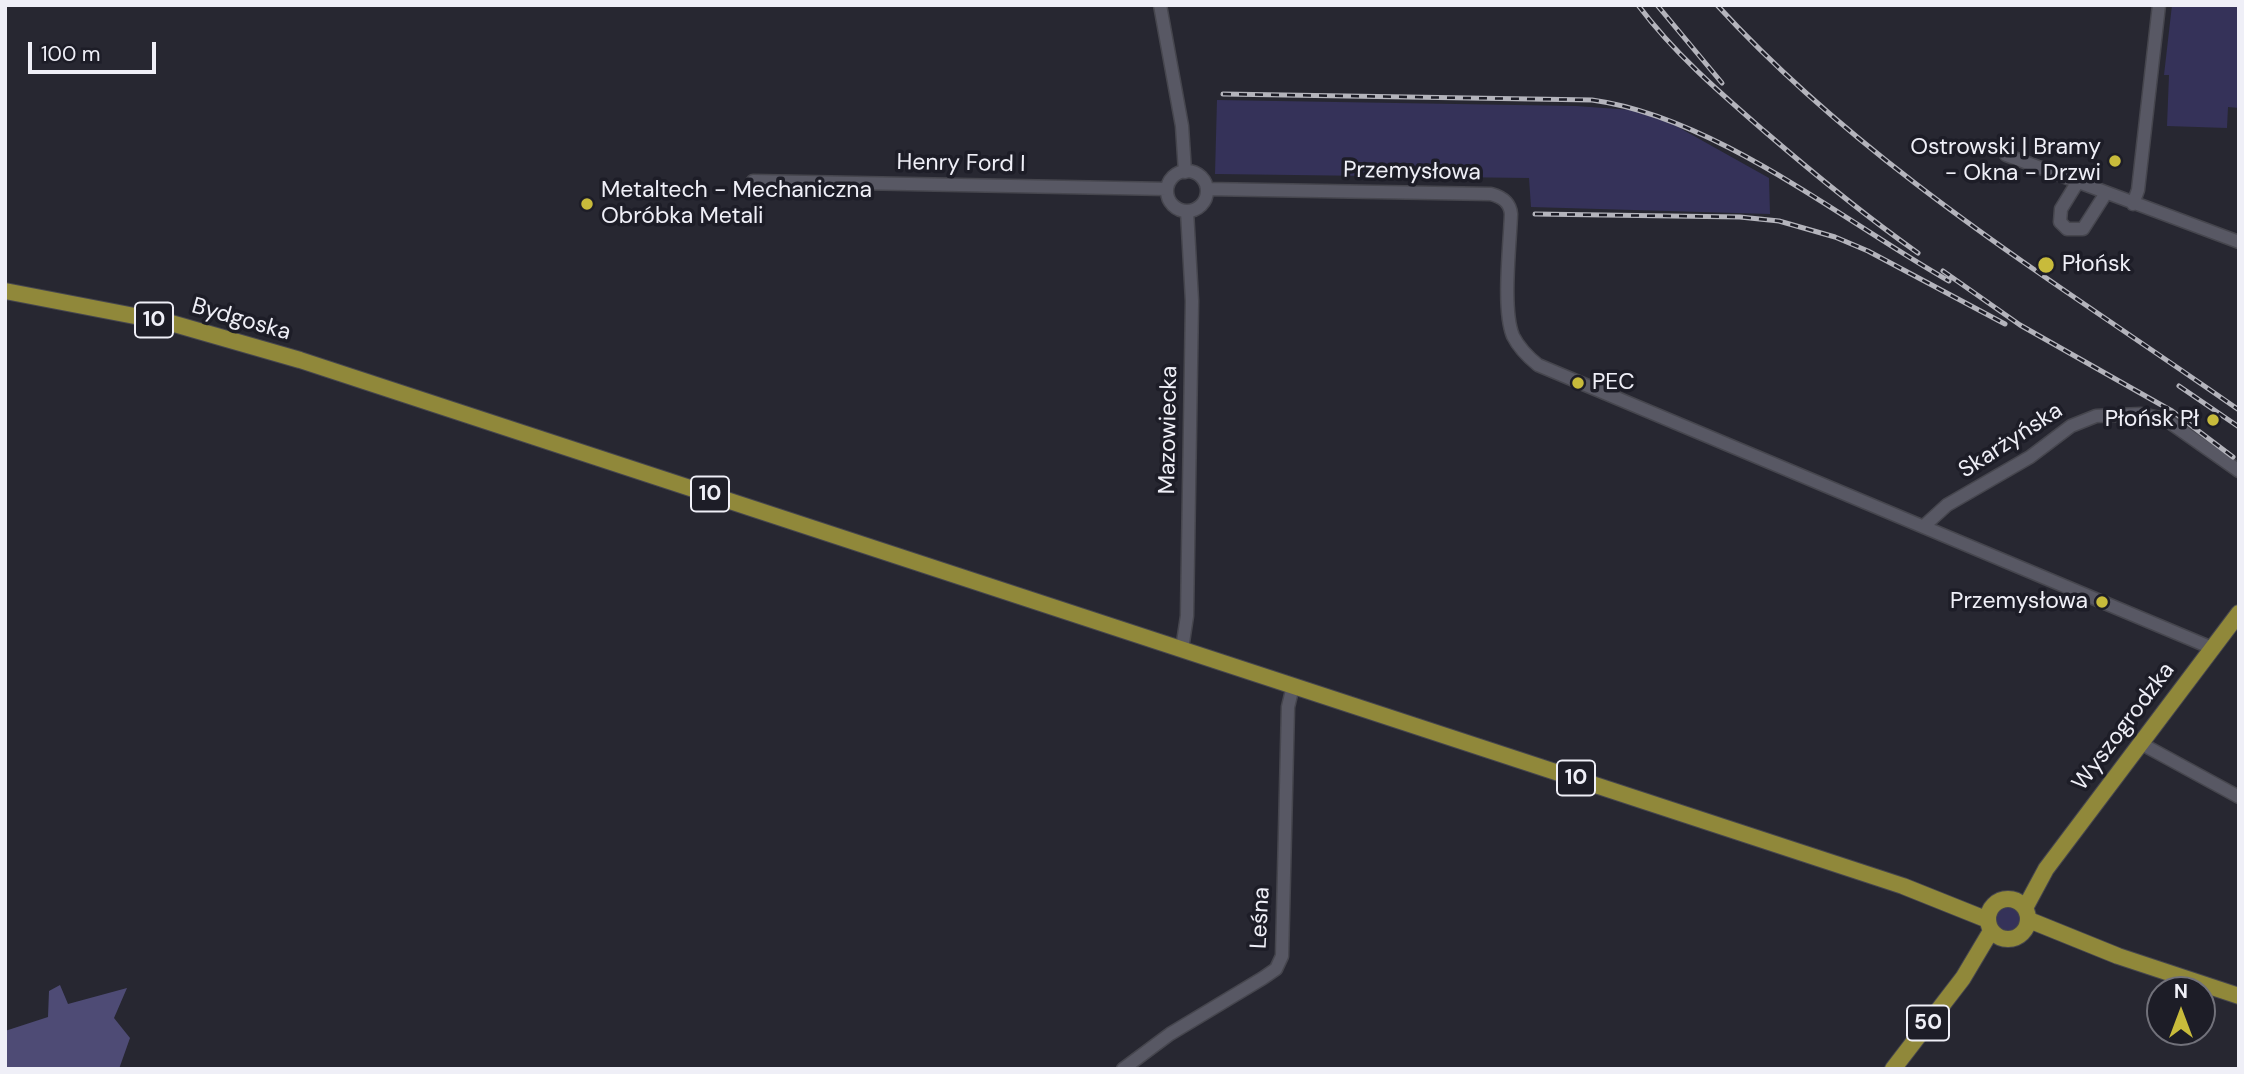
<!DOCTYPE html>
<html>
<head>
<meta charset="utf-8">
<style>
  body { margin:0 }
  #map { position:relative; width:2244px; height:1074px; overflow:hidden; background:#272731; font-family:"DM Sans",sans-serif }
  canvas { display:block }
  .frame { position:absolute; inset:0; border:7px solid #efeff7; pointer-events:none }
  .north { position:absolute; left:2146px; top:976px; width:70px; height:70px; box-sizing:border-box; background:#1d1d27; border:2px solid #71717a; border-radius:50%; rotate:0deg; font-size:19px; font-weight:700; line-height:28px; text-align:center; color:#efeff7 }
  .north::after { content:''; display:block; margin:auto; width:24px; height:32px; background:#c8bb3b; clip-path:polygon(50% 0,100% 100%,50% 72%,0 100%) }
  .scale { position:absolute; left:28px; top:42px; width:128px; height:32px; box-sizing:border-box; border:4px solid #efeff7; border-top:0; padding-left:9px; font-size:21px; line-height:24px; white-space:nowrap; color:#efeff7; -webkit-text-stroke:5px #1d1d27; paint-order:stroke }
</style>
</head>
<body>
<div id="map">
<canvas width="2244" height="1074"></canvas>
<div class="frame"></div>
<div class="north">N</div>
<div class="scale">100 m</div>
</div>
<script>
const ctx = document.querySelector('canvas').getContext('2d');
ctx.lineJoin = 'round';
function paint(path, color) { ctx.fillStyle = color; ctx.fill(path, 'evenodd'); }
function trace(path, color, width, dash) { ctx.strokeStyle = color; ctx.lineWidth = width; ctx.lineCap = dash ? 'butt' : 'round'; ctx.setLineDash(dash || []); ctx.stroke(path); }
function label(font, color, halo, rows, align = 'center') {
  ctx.font = font + ' "DM Sans",sans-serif'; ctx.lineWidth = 7; ctx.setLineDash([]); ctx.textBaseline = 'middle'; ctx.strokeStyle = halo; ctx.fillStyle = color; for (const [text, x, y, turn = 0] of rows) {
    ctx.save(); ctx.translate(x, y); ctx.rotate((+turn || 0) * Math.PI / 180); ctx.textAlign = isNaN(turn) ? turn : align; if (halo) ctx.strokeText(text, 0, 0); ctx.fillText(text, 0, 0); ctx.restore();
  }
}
const green = new Path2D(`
  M2172 5H2239V108L2228 107 2227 128 2167 126 2169 75H2164Z
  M1217 100 1576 106 1632 110 1669 122 1769 178 1770 214 1531 207 1529 178 1215 174Z
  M1994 919a14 14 0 1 1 28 0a14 14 0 1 1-28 0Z`);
const forest = new Path2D(`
  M60 985 68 1004 127 988 114 1018 130 1038 119 1069H5V1031L48 1017 49 991Z`);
const minor = new Path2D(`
  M1160 5 1182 126 1185 172
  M2006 155 2239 242
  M1167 191a20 20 0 1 1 40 0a20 20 0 1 1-40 0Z
  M753 181 1167 189
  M2077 183 2061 209 2060 222 2067 229H2083L2106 193
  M1207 189 1491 194C1502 197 1510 202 1511 214 1510 244 1502 310 1513 336 1519 348 1528 357 1538 365L2212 648
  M2133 204 2138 190 2159 5
  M1924 526 1947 505 2030 457 2071 426 2096 416 2141 414 2165 419 2239 471
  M1182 649 1187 616 1192 301 1187 211
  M2140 743 2239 797
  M1123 1069 1170 1034 1263 978 1276 969 1282 956 1288 707 1293 686`);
const major = new Path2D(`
  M5 291 171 323 300 360 1903 886 1988 920
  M1988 919a20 20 0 1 1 40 0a20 20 0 1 1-40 0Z
  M2025 908 2046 869 2239 613
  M2029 920 2118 956 2239 996
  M1893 1069 1963 978 1991 931`);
const rail = new Path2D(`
  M1638 5C1674 53 1718 91 1763 130 1813 173 1864 215 1918 253
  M1657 5 1722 83
  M1717 5C1867 169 2059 284 2239 410
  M1223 94 1592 100C1715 117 1842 220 1949 281
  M1535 214 1740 217 1779 221 1835 237 1868 251 2005 324
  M1943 271 2020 325 2172 411 2233 457
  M2179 386 2239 427`);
const markers = [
  [2115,161,7,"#c8bb3b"],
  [587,204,7,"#c8bb3b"],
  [2046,265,9,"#c8bb3b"],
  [1578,383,7,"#c8bb3b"],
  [2213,420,7,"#c8bb3b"],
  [2102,602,7,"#c8bb3b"]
];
const shields = [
  [154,320,38],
  [710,494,38],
  [1576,778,38],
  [1928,1023,42]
];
const shieldNames = [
  ["10",154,320],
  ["10",710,494],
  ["10",1576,778],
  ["50",1928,1023]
];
const poiNames = [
  ["Ostrowski | Bramy",2101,148],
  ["- Okna - Drzwi",2101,174],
  ["Metaltech - Mechaniczna",601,191,"left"],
  ["Obróbka Metali",601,217,"left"],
  ["Płońsk",2062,265,"left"],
  ["PEC",1592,383,"left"],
  ["Płońsk Pł",2199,420],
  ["Przemysłowa",2088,602]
];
const streetNames = [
  ["Henry Ford I",961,164,1],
  ["Przemysłowa",1412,172,1],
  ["Bydgoska",241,320,16],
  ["Mazowiecka",1169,430,-89],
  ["Skarżyńska",2011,441,-33],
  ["Wyszogrodzka",2124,727,-53],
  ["Leśna",1261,918,-87]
];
paint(green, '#353259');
paint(forest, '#4e4b75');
trace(minor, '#46464e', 15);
trace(major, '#46464e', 18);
trace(minor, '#585864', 12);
trace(major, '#90883a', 16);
trace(rail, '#b4b4bc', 5);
trace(rail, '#1d1d27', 2.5, [8]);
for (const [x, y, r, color] of markers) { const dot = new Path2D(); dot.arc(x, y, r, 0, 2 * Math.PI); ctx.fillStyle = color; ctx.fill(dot); trace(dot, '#1d1d27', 2.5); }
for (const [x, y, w] of shields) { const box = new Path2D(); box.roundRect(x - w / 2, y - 17.5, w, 35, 5); ctx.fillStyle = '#1d1d27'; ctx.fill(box); trace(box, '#efeff7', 2); }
label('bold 21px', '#efeff7', null, shieldNames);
label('23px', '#efeff7', '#1d1d27', poiNames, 'right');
label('23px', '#efeff7', '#1d1d27', streetNames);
</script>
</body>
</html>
